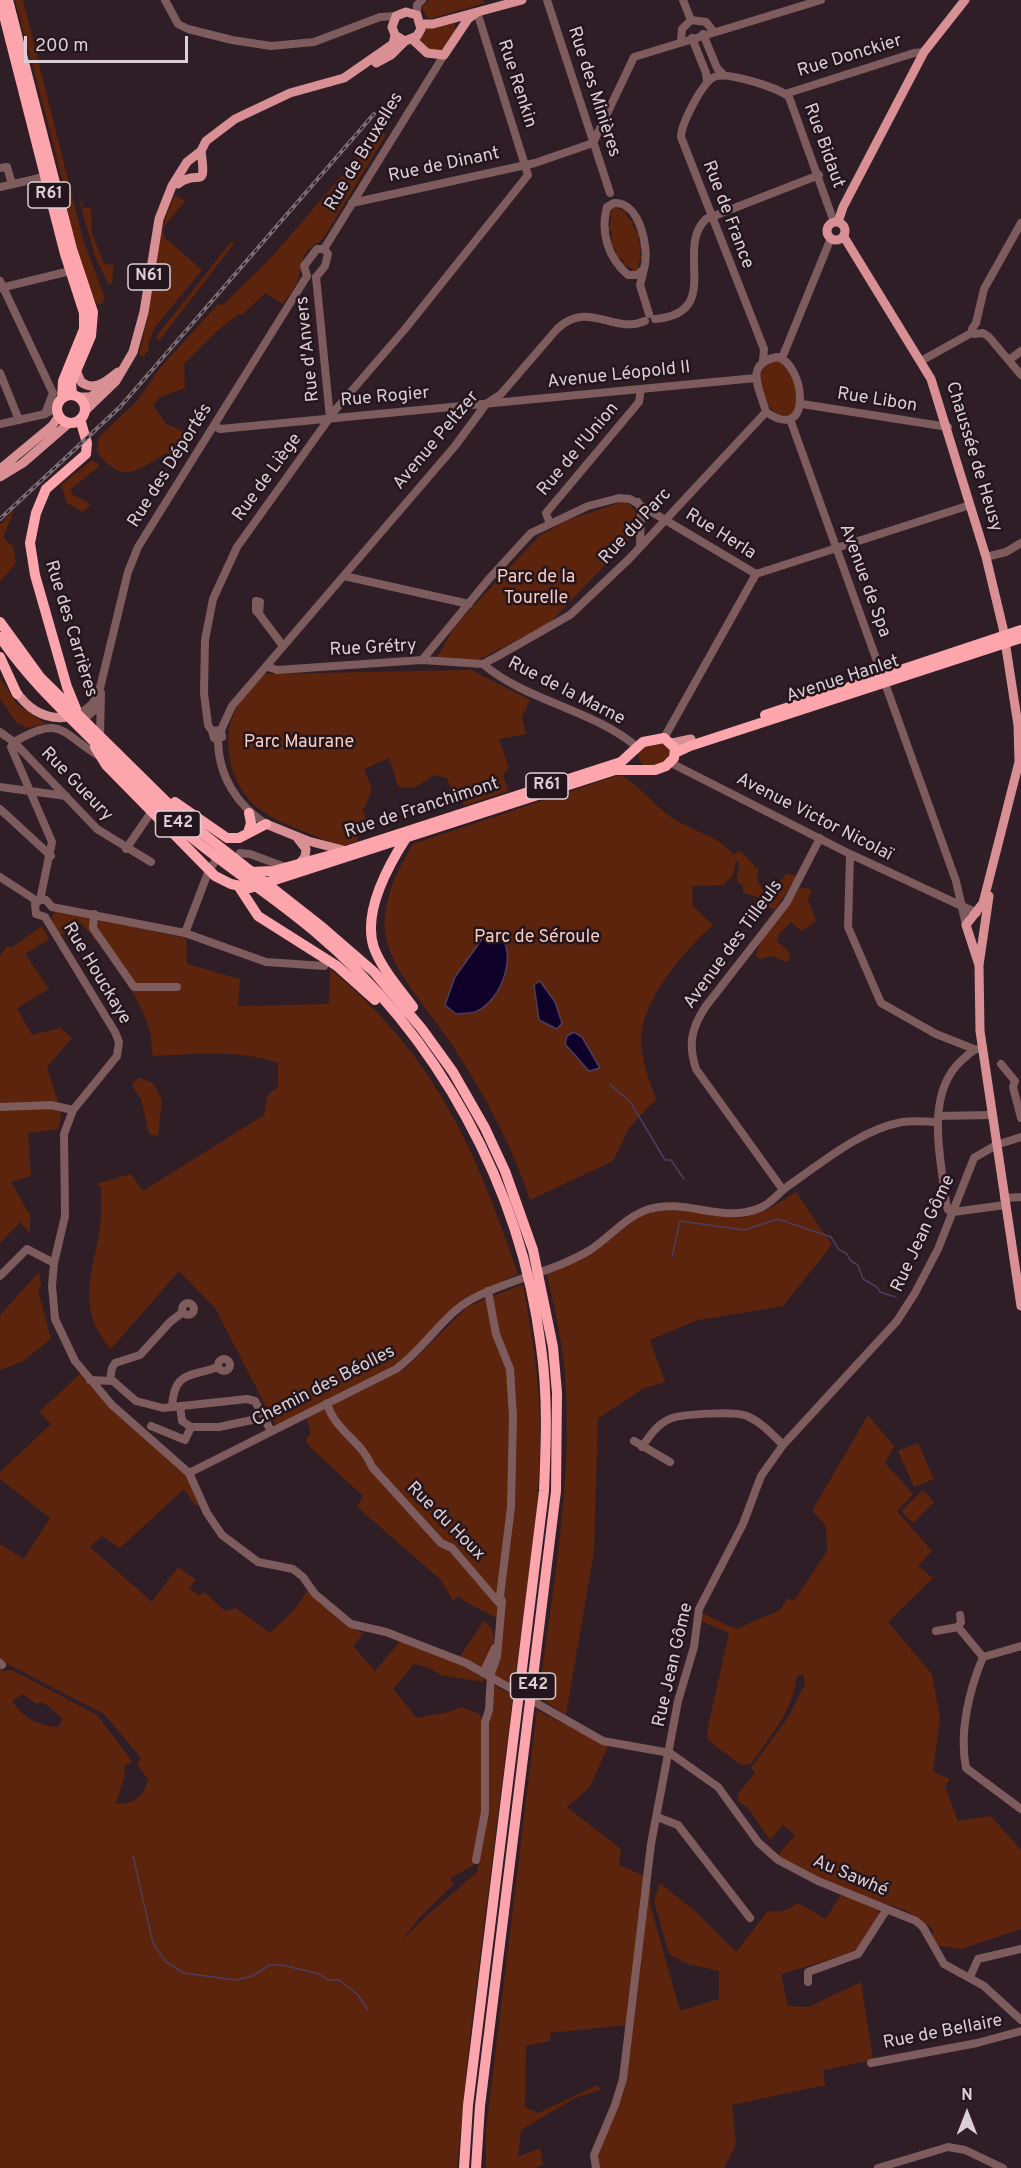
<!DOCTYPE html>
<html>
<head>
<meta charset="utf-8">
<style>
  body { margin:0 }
  #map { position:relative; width:1021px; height:2168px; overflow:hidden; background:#2f1e26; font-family:Overpass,sans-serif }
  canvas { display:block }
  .north { position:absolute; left:937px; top:2084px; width:60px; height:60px; -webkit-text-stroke:4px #25151d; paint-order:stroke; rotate:0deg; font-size:16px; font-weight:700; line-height:24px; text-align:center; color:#dbcfd5 }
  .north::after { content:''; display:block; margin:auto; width:21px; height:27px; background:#dbcfd5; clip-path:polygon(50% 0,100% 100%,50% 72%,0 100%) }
  .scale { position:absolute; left:24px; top:36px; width:164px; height:27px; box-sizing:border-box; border:3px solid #dbcfd5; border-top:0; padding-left:8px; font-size:18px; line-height:21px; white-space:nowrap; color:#dbcfd5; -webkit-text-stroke:4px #25151d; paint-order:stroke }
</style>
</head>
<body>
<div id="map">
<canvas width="1021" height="2168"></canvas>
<div class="north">N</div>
<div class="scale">200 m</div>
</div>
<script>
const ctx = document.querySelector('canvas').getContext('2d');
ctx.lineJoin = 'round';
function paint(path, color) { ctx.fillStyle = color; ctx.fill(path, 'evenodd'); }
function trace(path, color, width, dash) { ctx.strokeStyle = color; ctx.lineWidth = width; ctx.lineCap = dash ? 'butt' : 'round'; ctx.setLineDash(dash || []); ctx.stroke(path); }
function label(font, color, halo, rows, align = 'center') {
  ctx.font = font + ' Overpass,sans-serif'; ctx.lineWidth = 5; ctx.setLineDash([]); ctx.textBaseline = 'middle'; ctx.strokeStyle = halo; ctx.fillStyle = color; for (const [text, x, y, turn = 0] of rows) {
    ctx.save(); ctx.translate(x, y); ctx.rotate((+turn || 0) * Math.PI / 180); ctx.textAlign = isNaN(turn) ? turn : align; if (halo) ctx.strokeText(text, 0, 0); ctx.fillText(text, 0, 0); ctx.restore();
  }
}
const green = new Path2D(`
  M15 0H23L83 239 104 296 103 303 99 305C80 290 68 204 62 179 47 119 31 60 15 0Z
  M429 0H482L485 3 429 19 421 8Z
  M454 23 456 30 443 52H430L418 40 425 28Z
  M380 131 386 135 323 239C299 254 306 255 298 279 296 287 288 296 283 304L265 293 242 315 239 314 217 331 184 364 185 388 160 397 153 405 166 424 190 434 177 457 167 453C138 469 124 487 97 452L99 437 138 400 160 368 218 304 223 305 271 258Z
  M175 195 185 201 163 228 164 237 202 270 155 327 148 344 149 349 143 357 139 354C154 302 151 244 175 195Z
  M85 201 82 203 83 208H91L92 233 104 264 114 265 112 282 109 285 95 256 80 203Z
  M619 205V209L628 211 625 213 631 221 636 222 632 224 636 231 640 230 642 236 638 238 640 245H644V248L640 249V256H644V259H640L638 267 641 270 631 273 632 269 626 265 622 267 621 265 624 262 621 258 617 260 614 254 617 252 609 241 612 239 611 230H607L606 227H610L611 217 607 216V213L611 214 610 208Z
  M231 242H235L159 341 156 339 158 334Z
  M778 361 788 366C794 384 803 399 791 415 767 418 766 398 759 379L765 364Z
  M92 460 99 464 98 467 70 490 73 495 91 504 83 512 67 503 61 485Z
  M625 501 635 510 636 532 549 624 474 662 436 659 455 626 539 536 568 520Z
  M14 510 3 538 13 546 16 563 0 582V524Z
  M471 670 530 700 522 717 526 734 499 739 509 768 503 774 508 791 464 806 458 791 453 793 447 778 434 775C422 783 414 792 398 786L389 758 364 769 372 789 365 808 362 809 368 823 363 829 358 830V841L340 847C314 833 280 826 257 807 231 786 220 742 235 711 242 697 253 686 263 674Z
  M0 678 17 704 46 724 27 728 17 723 0 699Z
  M659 740 671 748 670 759 648 767C639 763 637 757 640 748Z
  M619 775C632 779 655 805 669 816 689 830 717 835 733 854L740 851 759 870 756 877 764 892 760 898 743 893V885L737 881 739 862 736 861 733 875 723 885 692 886 693 906 713 925C685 950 641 1000 641 1041 642 1062 649 1080 656 1099L629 1128 613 1161 530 1200C511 1142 482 1090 448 1039 429 1010 396 975 387 942 378 909 396 872 413 844Z
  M787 873 797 876 775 910 766 906 764 902C768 892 780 883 787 873Z
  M800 887 812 890 808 900 816 921 801 931 791 922 779 934 777 941 789 952 790 960 786 962 772 956 760 959 756 956C762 931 788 910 800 887Z
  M56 911 186 938 187 964 240 979 238 1006 329 1004 330 969C435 1055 476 1150 518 1274L465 1298 446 1315 413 1352 388 1369 276 1426 215 1308 179 1271 111 1349C77 1311 91 1277 99 1234 102 1219 101 1203 101 1187L96 1184 131 1174 143 1191 264 1115 268 1095 278 1087V1063C239 1049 193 1054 153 1056 151 1047 152 1036 149 1028 139 994 104 949 81 923L58 937 51 918Z
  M42 926 49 939 25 954 49 989 17 1008 32 1035 60 1028 72 1038 47 1067 58 1102 44 1101 43 1105 61 1111 59 1129 28 1133 31 1176 11 1182 30 1215V1234L20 1222 0 1243V956L7 946 11 948Z
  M140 1078 153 1083 162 1100 158 1136 149 1134 141 1099 133 1088V1082Z
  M796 1192 832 1245 783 1306 698 1320 650 1340 665 1382 645 1388 598 1418 594 1551 566 1715 539 1697C552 1588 575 1474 564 1364 561 1334 553 1304 547 1274L568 1266 599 1248 643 1214 670 1208 739 1218 767 1210Z
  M39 1272 41 1286 38 1290 51 1339 23 1361 0 1370V1315Z
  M523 1284C530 1323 537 1362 539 1402 544 1497 526 1593 514 1686L494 1675 502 1622C488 1611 472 1608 458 1596L453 1601 441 1580 357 1507 363 1496 309 1446 306 1440 311 1433 307 1418 406 1368 467 1307Z
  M81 1373 94 1390 187 1474 205 1507 195 1505 184 1489 120 1548 102 1536 90 1547 152 1602 178 1567 196 1580 189 1588 199 1596 204 1592 225 1611 236 1608 270 1633 295 1609 309 1588 321 1605 363 1634 353 1646 375 1671 402 1639 456 1661 486 1677 483 1682 441 1675 427 1667 414 1664 393 1689 417 1718C433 1713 447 1715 461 1707L480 1714C494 1749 480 1826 474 1865L450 1878 454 1884 418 1919 400 1943 421 1921 477 1872 485 1834 489 1721 495 1685 513 1696 470 2036 457 2168H0V1668L2 1671 12 1670 97 1715 132 1761 124 1767 125 1775 116 1804C134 1804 144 1797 148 1779L137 1765 141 1758 104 1714 0 1660V1544L24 1559 50 1518 0 1479V1472L51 1424 39 1412ZM23 1694 36 1704 43 1702 62 1718 59 1727C38 1726 25 1719 12 1701Z
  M868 1415 894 1446 885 1463 913 1494 897 1511 932 1551 918 1566 933 1578 888 1622 932 1674 940 1718 933 1772 950 1779 945 1786 958 1821 991 1816 1021 1850V1929L961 1949 933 1945V1929L907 1911 820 1881 777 1856 795 1835 783 1825 770 1840 748 1808 737 1800 739 1798 737 1795 755 1773 751 1768 789 1716 805 1684 803 1674 797 1676C793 1711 770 1736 751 1764L741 1765 708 1740 707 1731 729 1633 701 1621 702 1613 736 1629 780 1610 788 1598 794 1601 827 1551 826 1526 812 1511Z
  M918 1443 934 1479 914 1487 898 1451Z
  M923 1490 934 1502 913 1523 901 1511Z
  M484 1621C502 1634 492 1650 483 1666L480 1667 460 1656Z
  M537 1710 608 1746 590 1787 567 1807 621 1849 619 1865 645 1876 627 2025 550 2033V2041L526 2046 525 2107 538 2113 598 2085 600 2090 575 2098 521 2130 518 2157 540 2148 543 2164 536 2168H486V2130Z
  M660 1883 696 1912 736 1952 768 1911C780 1913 789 1910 798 1903L826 1919 841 1894 877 1908 879 1915 855 1952 781 1974 788 2006 808 2007 861 1982 873 2060 823 2070 825 2085 732 2105 736 2145 724 2168H598L597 2157 624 2092 648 1887 651 1888 650 1904 680 2011 719 1999V1971L688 1964 669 1954 654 1901Z`);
const water = new Path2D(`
  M495 931C521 948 502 1002 475 1012 470 1014 462 1013 456 1014L445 1005 455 977 487 932Z
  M540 981 555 1002 562 1023 557 1029 539 1020 534 985Z
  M574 1032 582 1037 600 1068 589 1071 565 1044 567 1036Z`);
const stream = new Path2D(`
  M610 1084 631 1103 665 1160H671L684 1179
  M672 1257 680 1221 744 1230 778 1219 831 1237 839 1250 846 1253 851 1261 858 1265 863 1279 877 1287 880 1292 895 1297
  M133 1856 153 1943 166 1962 184 1973 235 1980 252 1976 270 1965H282L319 1974 328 1980H339L357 1994 368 2010`);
const minor = new Path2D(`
  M165 0 178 24 188 29 232 40 271 46 314 42 380 17 396 16
  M547 0 610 193
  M683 0 691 20
  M417 15V5L422 0
  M703 34 717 68 723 74
  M692 38 706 73 707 82
  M681 41 682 29 691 20 706 22 713 31
  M785 94 914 53 924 52
  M593 143 634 57 821 0
  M0 168 7 167 12 184
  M0 187 48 176
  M352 203 535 163 593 143
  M614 203C640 201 650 250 644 269L637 275H628C608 258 600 232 607 207Z
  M324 249 444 55
  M644 269 640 285 649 314
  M307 276 304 266 317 249H324
  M316 277 330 418
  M316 277 325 266 328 254 324 249
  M0 281 53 393 45 414
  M0 288 70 271
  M655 319C724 313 674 249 706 219L819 175
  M976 323 984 289 1021 223
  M976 323 972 329 974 334 983 333 989 337 1021 375
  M777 357C805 363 814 445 766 412 760 389 743 364 777 357Z
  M782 358 831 238
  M1009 360 1021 351
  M763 361 764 349 681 137C681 124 702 83 714 77 726 71 780 88 789 97L834 222
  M921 361 973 332
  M0 373 19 420
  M802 404 948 427
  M790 419 956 881 966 925
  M0 424 45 414 57 408
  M215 426 220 429 756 378
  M638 502 641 509 640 545
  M550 524 546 513 639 402 641 389
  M986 557 1006 552 1021 543
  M756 574 970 505
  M344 576 469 604
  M259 614 256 611V601L260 602 259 614 283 646
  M422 660 488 580 531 533 588 506 619 498 630 499 756 574
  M483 664C526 701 594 710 637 747
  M266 666 277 670 422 660 483 664 498 656 570 615 629 559 766 412
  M79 715 93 703 100 688 128 572 138 547 307 276
  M79 715H89L100 705
  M221 730 212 731 214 738 222 737 221 730 232 706 455 446 486 404 501 394 557 329C589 299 613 335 645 321
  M212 731 208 725 204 693 205 640 213 599 237 547 336 409 405 329 528 175 477 12
  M0 732 14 742 97 829 151 862
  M100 737 101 693
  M664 738 756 574
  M218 739C218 776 237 805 266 824
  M14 742 11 747 52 842 41 895 42 899
  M14 742C63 714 60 733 99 756
  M671 763 850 854 977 913
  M0 787 66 796
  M0 809 51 856
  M126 849 154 808
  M240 853 250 854 285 867
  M850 854 848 927 881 1003 936 1034 974 1049
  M0 877 37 901
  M52 907 185 933 266 962 324 966
  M94 914 93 928 134 987H177
  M45 917 115 1032 119 1042 117 1056 73 1110 64 1134 65 1216 54 1263 52 1286 55 1319 75 1361 112 1405 189 1473 207 1513 222 1535 258 1562 293 1569 303 1577 315 1594 351 1624 386 1632 466 1663 603 1741 670 1753 718 1787 758 1842 778 1860 818 1881 916 1921 923 1927 944 1964 984 1986 1021 2020
  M45 917 36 914 35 904 40 900H46L52 907
  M185 933 209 870 219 856
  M1001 1064 1015 1081 1013 1087 1021 1118
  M0 1107 51 1105 73 1110
  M938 1116 991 1115
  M783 1190 696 1069C688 1045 691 1028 706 1006L787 902 820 838
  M1004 1198 1021 1197
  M953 1212 948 1210 946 1203C941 1158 924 1094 962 1060 967 1056 971 1051 977 1049
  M953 1212 1005 1205
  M0 1276 27 1249 54 1263
  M182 1309a6 6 0 1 1 12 0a6 6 0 1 1-12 0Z
  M218 1365a6 6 0 1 1 12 0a6 6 0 1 1-12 0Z
  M90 1380 113 1381 136 1401 163 1408 247 1399 255 1401 271 1431
  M110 1380 112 1368 115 1363 140 1355 170 1322 183 1312
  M327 1403C334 1430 363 1442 372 1467L441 1543 452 1548 499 1603
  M172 1407C174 1371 190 1377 218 1367
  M151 1426 185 1440 191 1427 182 1421 180 1406
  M191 1427H219L252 1420
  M634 1441 670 1462
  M642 1447C650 1435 658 1423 672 1418 685 1414 734 1411 747 1416 761 1422 772 1434 783 1445
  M189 1473 396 1369C424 1349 445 1313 472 1299 509 1279 554 1272 590 1250 610 1237 625 1217 649 1209 687 1198 722 1224 760 1208 773 1202 778 1193 788 1186 823 1162 860 1130 902 1122 914 1120 927 1122 938 1122
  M958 1627 961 1622 960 1615
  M936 1631 958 1627 983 1657
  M1021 1646 983 1657C969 1690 959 1733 966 1768L1021 1809
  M0 1663 2 1665
  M483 1673 495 1648
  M657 1817 678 1825 750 1918
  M476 1860 485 1812V1722L489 1710 491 1673 497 1657 502 1601 500 1596 511 1507 513 1417 510 1369 496 1334 488 1291
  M970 1977 978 1959 1021 1949
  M808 1982V1972L858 1954 887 1909
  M871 2063 977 2043 1021 2031
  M596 2168 594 2155 615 2105 623 2079 651 1844 678 1701 694 1647 699 1609 743 1524 761 1476 783 1445 897 1321 915 1293 938 1249 974 1158 996 1145 1021 1137
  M878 2168 948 2147 965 2150 1003 2168`);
const major = new Path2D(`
  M421 24H433L522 0
  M413 40 427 53 444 55 468 19 476 13
  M376 63 391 55 405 41
  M178 184C198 167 207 194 201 151
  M827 231a9 9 0 1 1 18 0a9 9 0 1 1-18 0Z
  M838 222 843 207 924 52 965 0
  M844 237 931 379 986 557 1003 628 1018 725 1019 762 983 903 966 925 979 965
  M76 370 81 382C95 392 107 381 118 372
  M79 397H90L101 390
  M85 411 116 381 133 352 144 312 159 219 172 186 187 162 201 151 206 141 235 119 290 93 344 78 393 44 395 35 392 27 396 16 406 12 417 15 421 29 417 36 405 41 395 35
  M0 469 52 426 59 416
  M0 477 23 463 69 423
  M15 690C29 711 48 722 74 716
  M672 743 691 739
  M266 824 308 841 343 850
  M298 839 306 849 305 857 300 863
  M989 896 979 965 980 1031 1021 1306`);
const highway = new Path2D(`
  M0 0 65 254 84 313V329L63 381 62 398
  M8 0 72 249 93 312 91 336 71 383 72 395
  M57 409a14 14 0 1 1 28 0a14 14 0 1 1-28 0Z
  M0 622 40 677 183 818 322 927 374 972 422 1029 453 1072 485 1128 505 1171 533 1250 553 1347 557 1393 556 1491 480 2106 476 2168
  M0 637C30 682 70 717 107 755 135 783 162 812 191 837 231 870 275 898 314 931 438 1035 521 1187 541 1347 548 1395 546 1443 544 1491L468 2105 464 2168
  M0 657 17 694
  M76 709 67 687 35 575 30 543 36 513 46 489 86 454 87 443 80 419
  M765 715 1021 630
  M95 747 106 765 215 876 231 884 250 888 615 770H655L666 766 674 758 675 748 664 738 643 742 621 762 346 851 273 871 250 872
  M675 753 690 746 1021 638
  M175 802 227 838H239L266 824
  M248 833 251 823 249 813
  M406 838C388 866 362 913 374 948 382 969 399 988 413 1007
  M239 887 258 916 337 966 375 1000`);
const rail = new Path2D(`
  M0 519 120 407 374 114`);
const shields = [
  [49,195,42],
  [149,277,42],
  [547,786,42],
  [178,824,45],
  [533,1686,45]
];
const shieldNames = [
  ["R61",49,195],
  ["N61",149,277],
  ["R61",547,786],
  ["E42",178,824],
  ["E42",533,1686]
];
const streetNames = [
  ["Rue Donckier",850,57,-17],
  ["Rue Renkin",516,84,72],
  ["Rue des Minières",593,92,72],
  ["Rue Bidaut",823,146,70],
  ["Rue de Bruxelles",365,152,-59],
  ["Rue de Dinant",444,166,-12],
  ["Rue de France",727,215,69],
  ["Rue d'Anvers",309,349,-96],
  ["Avenue Léopold II",619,376,-6],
  ["Rue Rogier",385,398,-5],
  ["Rue Libon",877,401,9],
  ["Avenue Peltzer",437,441,-50],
  ["Rue de l'Union",579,450,-50],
  ["Chaussée de Heusy",973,457,73],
  ["Rue des Déportés",171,466,-58],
  ["Rue de Liège",268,478,-54],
  ["Rue du Parc",636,527,-47],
  ["Rue Herla",720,535,32],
  ["Avenue de Spa",864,581,70],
  ["Rue des Carrières",70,629,73],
  ["Rue Grétry",373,649,-3],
  ["Avenue Hanlet",843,680,-18],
  ["Rue de la Marne",566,692,27],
  ["Rue Gueury",76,785,46],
  ["Rue de Franchimont",422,809,-18],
  ["Avenue Victor Nicolaï",814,818,27],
  ["Avenue des Tilleuls",734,945,-54],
  ["Rue Houckaye",96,974,59],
  ["Rue Jean Gôme",924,1234,-65],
  ["Chemin des Béolles",324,1387,-27],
  ["Rue du Houx",445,1522,45],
  ["Rue Jean Gôme",674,1665,-77],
  ["Au Sawhé",850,1877,23],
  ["Rue de Bellaire",943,2033,-11]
];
const parkNames = [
  ["Parc de la",536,578],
  ["Tourelle",536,599],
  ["Parc Maurane",299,743],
  ["Parc de Séroule",537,938]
];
paint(green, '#5c240c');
paint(water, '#0f002a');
trace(water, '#4c3e5d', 1.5);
trace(stream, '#4c3e5d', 1.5);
trace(minor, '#7e5b5d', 8);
trace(major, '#d99095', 9);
trace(highway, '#fda5ac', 10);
trace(rail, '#7d6e75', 4);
trace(rail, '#25151d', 1.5, [4.5]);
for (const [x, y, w] of shields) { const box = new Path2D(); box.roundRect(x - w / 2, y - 13, w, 26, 4.5); ctx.fillStyle = '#25151d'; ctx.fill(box); trace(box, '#dbcfd5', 1.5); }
label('bold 16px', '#dbcfd5', null, shieldNames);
label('18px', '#dbcfd5', '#25151d', streetNames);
label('18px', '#f8cdbd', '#25151d', parkNames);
</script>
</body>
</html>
